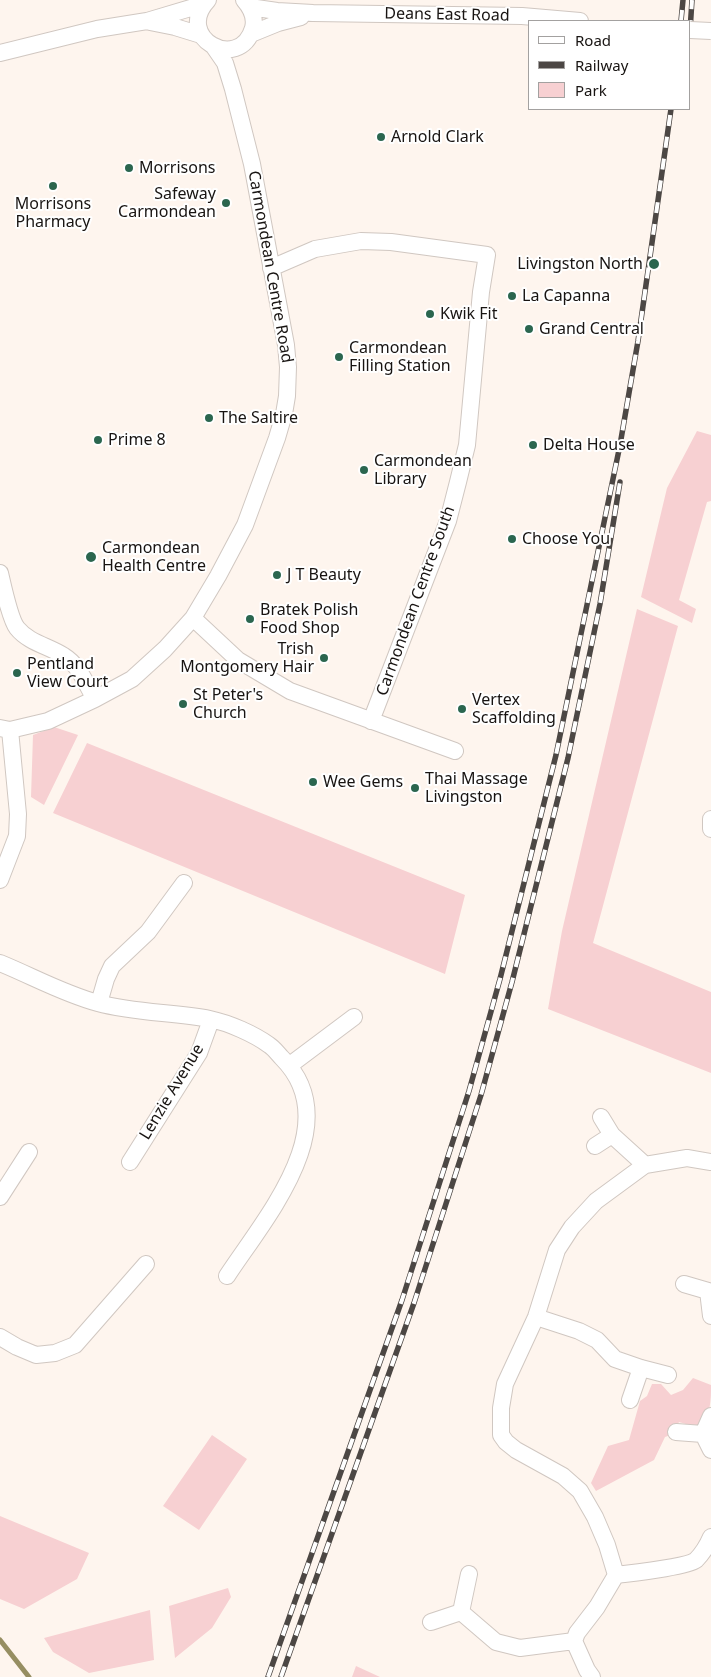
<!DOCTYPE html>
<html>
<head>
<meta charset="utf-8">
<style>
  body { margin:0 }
  #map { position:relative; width:711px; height:1677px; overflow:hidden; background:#fef5ee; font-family:"Noto Sans",sans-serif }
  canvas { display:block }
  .legend { position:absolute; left:528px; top:20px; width:162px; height:90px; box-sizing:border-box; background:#fff; border:1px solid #a3a1a0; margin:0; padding:6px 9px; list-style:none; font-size:15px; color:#181412 }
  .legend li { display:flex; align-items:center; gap:10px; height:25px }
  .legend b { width:25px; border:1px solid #a3a1a0 }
</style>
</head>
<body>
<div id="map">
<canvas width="711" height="1677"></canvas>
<ul class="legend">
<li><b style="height:6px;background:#fff"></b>Road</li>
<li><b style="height:6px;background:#4c4744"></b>Railway</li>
<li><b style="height:14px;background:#f7d0d2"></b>Park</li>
</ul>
</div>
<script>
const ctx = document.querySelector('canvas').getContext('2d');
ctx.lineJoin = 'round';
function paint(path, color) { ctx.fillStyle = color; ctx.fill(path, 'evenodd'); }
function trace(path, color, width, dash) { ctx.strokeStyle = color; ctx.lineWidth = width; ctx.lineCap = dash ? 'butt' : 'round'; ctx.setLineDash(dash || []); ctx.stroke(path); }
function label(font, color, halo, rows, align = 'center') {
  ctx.font = font + ' "Noto Sans",sans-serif'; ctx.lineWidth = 4; ctx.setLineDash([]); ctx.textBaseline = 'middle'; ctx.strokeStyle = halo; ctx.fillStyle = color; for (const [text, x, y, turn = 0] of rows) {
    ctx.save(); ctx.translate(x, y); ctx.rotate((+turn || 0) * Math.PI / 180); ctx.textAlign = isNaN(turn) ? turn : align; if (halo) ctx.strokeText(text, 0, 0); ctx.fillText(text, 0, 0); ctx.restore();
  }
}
const green = new Path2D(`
  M697 431 711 435V501L707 502 679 600 696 609 692 623 641 597 667 488Z
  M637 609 678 626 593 943 711 992V1073L548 1009 562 931Z
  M54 727 78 735 44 805 31 797 33 735Z
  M87 743 465 895 445 974 53 813Z
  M693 1378 711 1385C711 1401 711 1419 696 1427L679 1422 673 1434 665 1437 654 1460 596 1491 591 1483 608 1446 629 1440 640 1401 647 1396 652 1384H661L671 1395 683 1390Z
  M212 1435 247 1459 199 1530 163 1506Z
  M0 1516 89 1553 77 1579 24 1609 0 1599Z
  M228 1588 231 1597 212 1628 175 1658 169 1606Z
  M150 1610 154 1660 89 1673 53 1652 44 1638Z
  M356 1666 380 1677H352Z`);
const stream = new Path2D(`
  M0 1640 29 1677`);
const minor = new Path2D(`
  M208 0C173 37 239 74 253 28 256 17 251 8 244 0
  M250 7 277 11 313 13 522 16 580 21
  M150 22 175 27 201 35
  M251 34 278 23 301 17
  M0 53 97 29 147 21 204 4
  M271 268 315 249 361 241 391 242 487 255 481 292 467 445 458 482 448 521 371 721
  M0 573C3 586 10 619 17 628 29 643 49 646 64 656 79 665 86 684 95 699
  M193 618 238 660 290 691 455 751
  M0 728 10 730 48 721 95 699 132 679 165 649 193 618 218 576 245 525 277 438 284 414 287 396 288 367 286 345 252 164 233 89 225 63 214 47
  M711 819V829
  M0 880 17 836 18 814 10 730
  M0 963C32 976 64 994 98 1003 134 1013 173 1012 210 1019 229 1023 254 1034 269 1045 274 1048 278 1054 282 1058 348 1124 265 1218 227 1276
  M99 1003 106 979 112 966 148 932 184 883
  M290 1065 354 1017
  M601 1117 612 1135 645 1165
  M595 1146 612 1135
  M130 1162 199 1053 211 1020
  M0 1197 29 1152
  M684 1284 708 1291 711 1316
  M536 1317 579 1331 597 1340 615 1359 641 1368 668 1375
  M0 1337 17 1347 36 1355 55 1353 75 1345 146 1264
  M630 1400 641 1368
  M676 1432 703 1434 711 1416
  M703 1434 711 1450
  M616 1575C631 1573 687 1567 696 1560 702 1554 708 1544 711 1537
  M461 1612 469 1574
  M431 1622 461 1612 496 1642 520 1648 574 1641
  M592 1677 587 1670 574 1641 577 1633 597 1607 616 1575 607 1545 595 1517 580 1491 563 1476 516 1450 506 1442 501 1435V1408L505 1384 536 1317 557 1250 572 1227 596 1201 645 1165 687 1158 711 1162`);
const rail = new Path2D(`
  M681 21 683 0
  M690 31 692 0
  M268 1677 402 1300 469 1091 500 979 556 755 620 445 638 341 671 109
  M281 1677 414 1303 481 1095 512 982 568 758 600 604 620 482`);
const minorBridge = new Path2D(`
  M690 30 711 31`);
const markers = [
  [381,137,5,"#2b664f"],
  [129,168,5,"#2b664f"],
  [53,186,5,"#2b664f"],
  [226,203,5,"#2b664f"],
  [654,264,6,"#2b664f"],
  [512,296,5,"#2b664f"],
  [430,314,5,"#2b664f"],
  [529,329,5,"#2b664f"],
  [339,357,5,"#2b664f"],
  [209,418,5,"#2b664f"],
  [98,440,5,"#2b664f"],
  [533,445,5,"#2b664f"],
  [364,470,5,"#2b664f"],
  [512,539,5,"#2b664f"],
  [91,557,6,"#2b664f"],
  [277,575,5,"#2b664f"],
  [250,619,5,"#2b664f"],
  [324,658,5,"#2b664f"],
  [17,673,5,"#2b664f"],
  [183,704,5,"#2b664f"],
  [462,709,5,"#2b664f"],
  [313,782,5,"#2b664f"],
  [415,788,5,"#2b664f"]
];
const streetNames = [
  ["Deans East Road",447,15,1],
  ["Carmondean Centre Road",270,267,80],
  ["Carmondean Centre South",416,601,-70],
  ["Lenzie Avenue",172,1092,-59]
];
const poiNames = [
  ["Arnold Clark",391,137],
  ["Morrisons",139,168],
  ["Safeway",216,194,"right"],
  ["Carmondean",216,212,"right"],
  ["Morrisons",53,204,"center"],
  ["Pharmacy",53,222,"center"],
  ["Livingston North",643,264,"right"],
  ["La Capanna",522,296],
  ["Kwik Fit",440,314],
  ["Grand Central",539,329],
  ["Carmondean",349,348],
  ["Filling Station",349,366],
  ["The Saltire",219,418],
  ["Prime 8",108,440],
  ["Delta House",543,445],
  ["Carmondean",374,461],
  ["Library",374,479],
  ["Choose You",522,539],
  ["Carmondean",102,548],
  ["Health Centre",102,566],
  ["J T Beauty",287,575],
  ["Bratek Polish",260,610],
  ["Food Shop",260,628],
  ["Trish",314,649,"right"],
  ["Montgomery Hair",314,667,"right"],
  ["Pentland",27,664],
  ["View Court",27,682],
  ["St Peter's",193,695],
  ["Church",193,713],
  ["Vertex",472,700],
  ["Scaffolding",472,718],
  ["Thai Massage",425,779],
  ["Livingston",425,797],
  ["Wee Gems",323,782]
];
paint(green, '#f7d0d2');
trace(stream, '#968e62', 5);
trace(minor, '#d0c7c1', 18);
trace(minor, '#fff', 16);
trace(rail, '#4c4744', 5.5);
trace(rail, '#fff', 4, [11]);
trace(minorBridge, '#d0c7c1', 18, []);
trace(minorBridge, '#fff', 16);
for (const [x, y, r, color] of markers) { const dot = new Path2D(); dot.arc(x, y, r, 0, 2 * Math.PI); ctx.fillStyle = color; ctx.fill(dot); trace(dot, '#fff', 2); }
label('16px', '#181412', '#fff', streetNames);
label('16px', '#181412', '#fff', poiNames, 'left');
</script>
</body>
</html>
